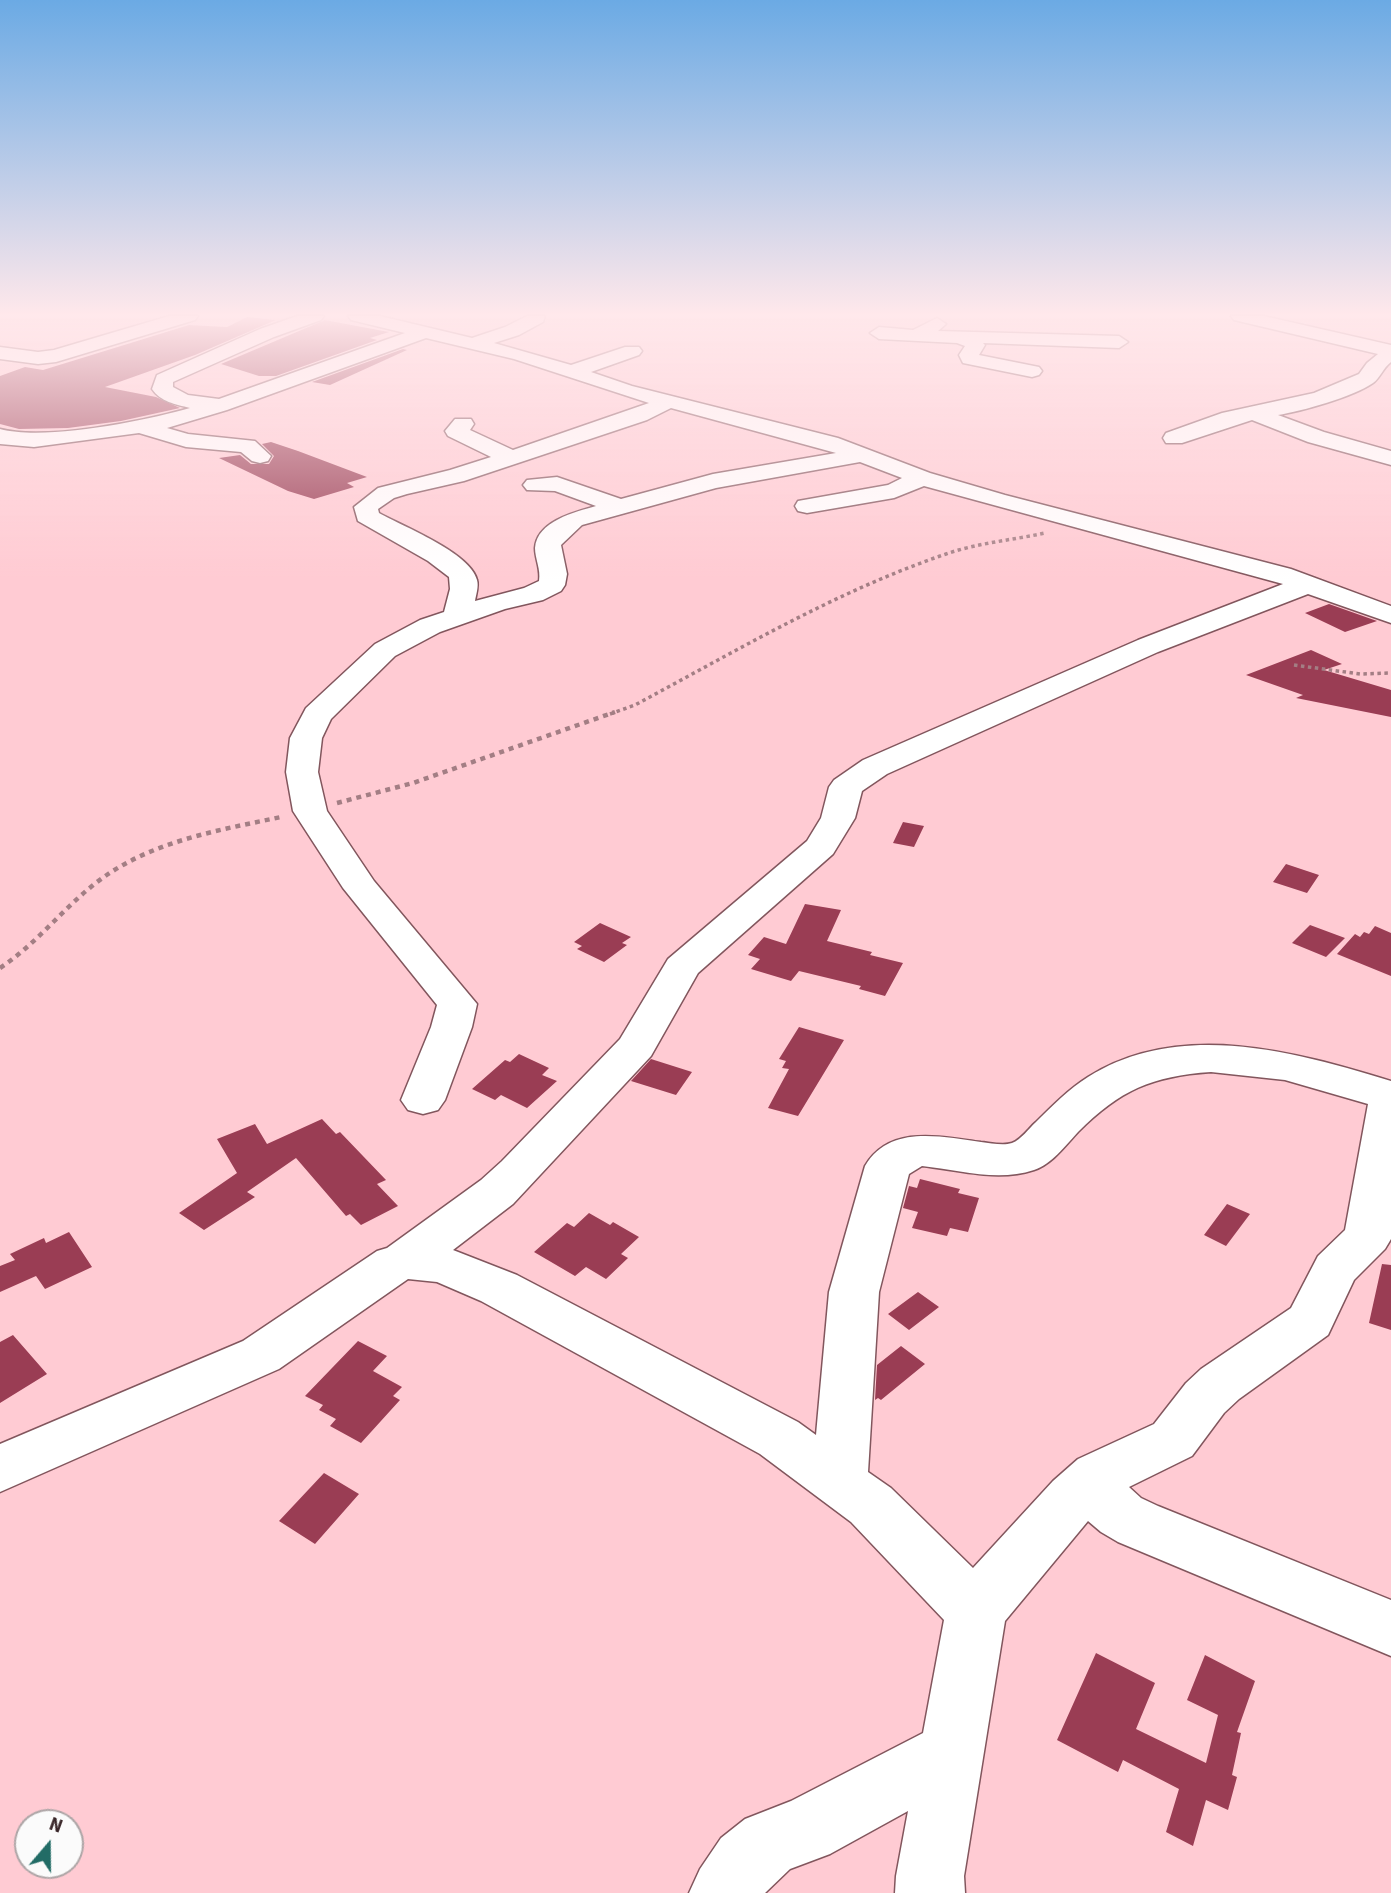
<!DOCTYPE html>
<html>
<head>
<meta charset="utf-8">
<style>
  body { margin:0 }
  #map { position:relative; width:1391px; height:1893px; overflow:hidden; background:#ffcbd3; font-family:"Source Sans 3",sans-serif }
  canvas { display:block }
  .north { position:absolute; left:14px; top:1809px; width:70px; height:70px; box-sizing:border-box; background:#fbfbfb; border:2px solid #ada5a6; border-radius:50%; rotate:20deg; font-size:19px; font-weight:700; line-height:28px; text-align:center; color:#372427 }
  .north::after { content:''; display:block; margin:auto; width:24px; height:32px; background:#226c66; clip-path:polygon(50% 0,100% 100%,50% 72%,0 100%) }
</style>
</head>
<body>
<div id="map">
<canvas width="1391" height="1893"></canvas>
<div class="north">N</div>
</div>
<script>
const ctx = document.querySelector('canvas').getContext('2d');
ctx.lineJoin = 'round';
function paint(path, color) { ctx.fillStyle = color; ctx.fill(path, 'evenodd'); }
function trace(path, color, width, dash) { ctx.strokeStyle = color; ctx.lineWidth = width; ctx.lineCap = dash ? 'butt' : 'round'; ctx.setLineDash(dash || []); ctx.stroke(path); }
const building = new Path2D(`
  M247 317 276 320 195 355 105 387 156 397 180 408 121 421 68 428 19 429 0 424V376L25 367 43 370 189 325 227 327Z
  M325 320 389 332 370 338 377 340 276 376H259L221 364Z
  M403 349 407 350 330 385 312 382Z
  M271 442 298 451 367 477 347 483 354 487 314 499 288 491 219 458 240 455 251 464H269L274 456 262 444Z
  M1329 604 1377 621 1345 632 1305 613Z
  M1311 650 1342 664 1324 670 1391 690V717L1296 698 1303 695 1246 675Z
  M903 822 924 826 914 847 893 843Z
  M1286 864 1319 875 1307 893 1273 882Z
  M805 904 841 910 827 941 872 952 870 955 903 963 885 996 859 989 861 986 799 971 791 981 751 969 760 959 748 955 764 937 786 944Z
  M600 923 631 937 622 943 627 945 604 962 577 949 582 946 574 942Z
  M1310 925 1345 938 1326 957 1292 943Z
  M1375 926 1391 933V976L1337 954 1355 934 1360 937 1364 932 1369 934Z
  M799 1027 844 1040 798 1116 768 1108 789 1069 782 1068 786 1061 779 1059Z
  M519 1054 549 1068 542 1075 557 1081 527 1108 501 1095 495 1100 472 1089 505 1060 510 1062Z
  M651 1059 692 1072 676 1095 631 1081Z
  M322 1119 336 1134 340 1132 386 1180 377 1184 398 1206 361 1225 350 1214 346 1216 296 1158 247 1192 255 1197 204 1230 179 1213 237 1173 217 1139 255 1124 267 1144Z
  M920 1179 960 1189 958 1193 979 1198 968 1232 950 1228 947 1236 912 1228 918 1212 903 1208 909 1186 917 1188Z
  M1227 1204 1250 1214 1226 1246 1204 1235Z
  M589 1213 610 1225 613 1222 639 1237 621 1254 628 1258 606 1279 586 1267 575 1276 534 1252 567 1223 574 1227Z
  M69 1232 92 1267 45 1289 36 1276 0 1292V1266L15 1260 10 1254 44 1238 46 1243Z
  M1382 1264 1391 1265V1330L1369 1323Z
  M918 1292 939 1307 909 1330 888 1314Z
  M13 1335 47 1374 0 1403V1342Z
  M358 1341 387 1356 373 1371 402 1387 393 1396 400 1400 361 1443 330 1426 336 1419 319 1410 323 1405 305 1396Z
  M901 1346 925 1364 881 1400 878 1398 875 1400 877 1365Z
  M324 1473 359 1494 315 1544 279 1521Z
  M1096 1653 1155 1683 1136 1729 1206 1763 1218 1715 1187 1700 1205 1655 1255 1681 1237 1732 1241 1733 1232 1775 1237 1777 1228 1810 1206 1800 1193 1846 1166 1832 1179 1789 1123 1760 1118 1772 1057 1740Z`);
const pathFar1 = new Path2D(`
  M1294 665 1360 674 1391 673
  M610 714 635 705C736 651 837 591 946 554 977 543 1013 540 1045 533`);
const path = new Path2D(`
  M337 803 413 783 615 712
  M0 968C35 945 60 912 92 886 146 842 215 831 281 817`);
const minor = new Path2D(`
  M169 316H198L195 320 56 362 38 364 0 359V347L38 352 54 350Z
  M297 316H324L321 320 274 337 173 382V387L188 395 219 399 405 333 351 320 348 316H380L472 338 505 327 527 316H545L543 322 519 335 494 343 571 365 625 347H639L642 351 639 355 591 372 632 386 838 438 930 473 1005 495 1291 569 1391 606V623L1308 594 1158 652 887 774 862 791 855 818 833 854 698 973 651 1056 513 1204 453 1250 517 1275 798 1422 816 1435 829 1292 865 1166C890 1124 941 1137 981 1142 991 1143 1003 1146 1012 1143 1021 1140 1029 1128 1036 1122 1052 1106 1069 1089 1088 1077 1180 1019 1296 1052 1391 1081V1239L1385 1249 1354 1280 1328 1335 1239 1399 1224 1413 1192 1456 1129 1487 1141 1498 1158 1506 1391 1600V1656L1118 1542 1101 1532 1088 1521 1005 1621 964 1876 965 1893H895L896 1876 908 1811 830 1854 790 1869 765 1893H689L700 1869 721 1838 745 1819 791 1801 923 1733 944 1620 851 1522 760 1454 481 1301 437 1282 408 1279 279 1369 0 1492V1444L243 1341 377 1251 387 1248 481 1180 502 1161 620 1039 668 959 807 841 821 818 829 787 834 780 863 760 1138 640 1283 584 924 486 894 498 807 513 798 511 795 506 798 501 888 485 902 478 860 462 716 488 582 525 561 545 567 574 565 585 561 591 543 600 505 609 440 632 395 656 331 719 322 738 318 772 327 811 374 881 477 1004 472 1027 445 1100 438 1110 423 1114 408 1110 401 1100 431 1027 437 1005 343 888 293 811 286 772 290 738 306 708 375 644 420 620 444 612 450 589 449 577 428 561 358 521 354 507 378 488 450 470 491 457 448 436 445 431 455 419H471L474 424 470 430 513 450 649 403 514 359 426 338 227 410 167 428 188 434 255 441 271 456 268 461 260 463 252 461 241 452 186 447 139 433 34 447 0 444V429C45 441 144 421 190 408 175 404 161 402 152 389L157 375 260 329ZM671 408 836 453 713 474 621 499 557 477 527 480 523 485 527 490 555 491 596 506C575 512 537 521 535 548 535 559 541 569 539 581L524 588 475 601C476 595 479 586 477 580 471 553 402 526 379 513L378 509 394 498 407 494 464 481 647 420ZM1211 1072 1285 1080 1368 1104 1345 1230 1318 1256 1291 1308 1201 1369 1186 1383 1154 1424 1078 1459 1053 1481 973 1568 891 1488 868 1472 879 1292 909 1174 922 1166C958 1170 998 1182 1034 1170 1052 1164 1065 1146 1078 1132 1120 1090 1152 1076 1211 1072Z
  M1231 316H1264L1391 345V362C1383 368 1380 378 1373 383 1353 397 1302 411 1278 415L1324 432 1391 451V465L1308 442 1252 420 1182 443H1166L1163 438 1166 433 1222 413 1314 393 1359 374 1367 363 1378 354 1234 320Z
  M937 318 946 324 938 331 1119 336 1128 342 1119 348 983 343 985 345 979 355 1039 367 1042 371 1039 375 1032 377 963 363 959 355 965 346 957 343 879 339 870 333 879 327 913 330Z`);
paint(building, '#9a3d54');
trace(minor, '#82565d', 3);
trace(pathFar1, '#a37e84', 3.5, [3.5, 3.5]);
trace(path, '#a37e84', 4.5, [5, 5]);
paint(minor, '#fff');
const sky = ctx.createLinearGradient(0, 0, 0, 581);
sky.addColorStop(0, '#6baae4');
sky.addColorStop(0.54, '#ffe8eb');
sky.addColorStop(1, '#ffe8eb00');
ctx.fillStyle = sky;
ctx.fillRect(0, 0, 1391, 581);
</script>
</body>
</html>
